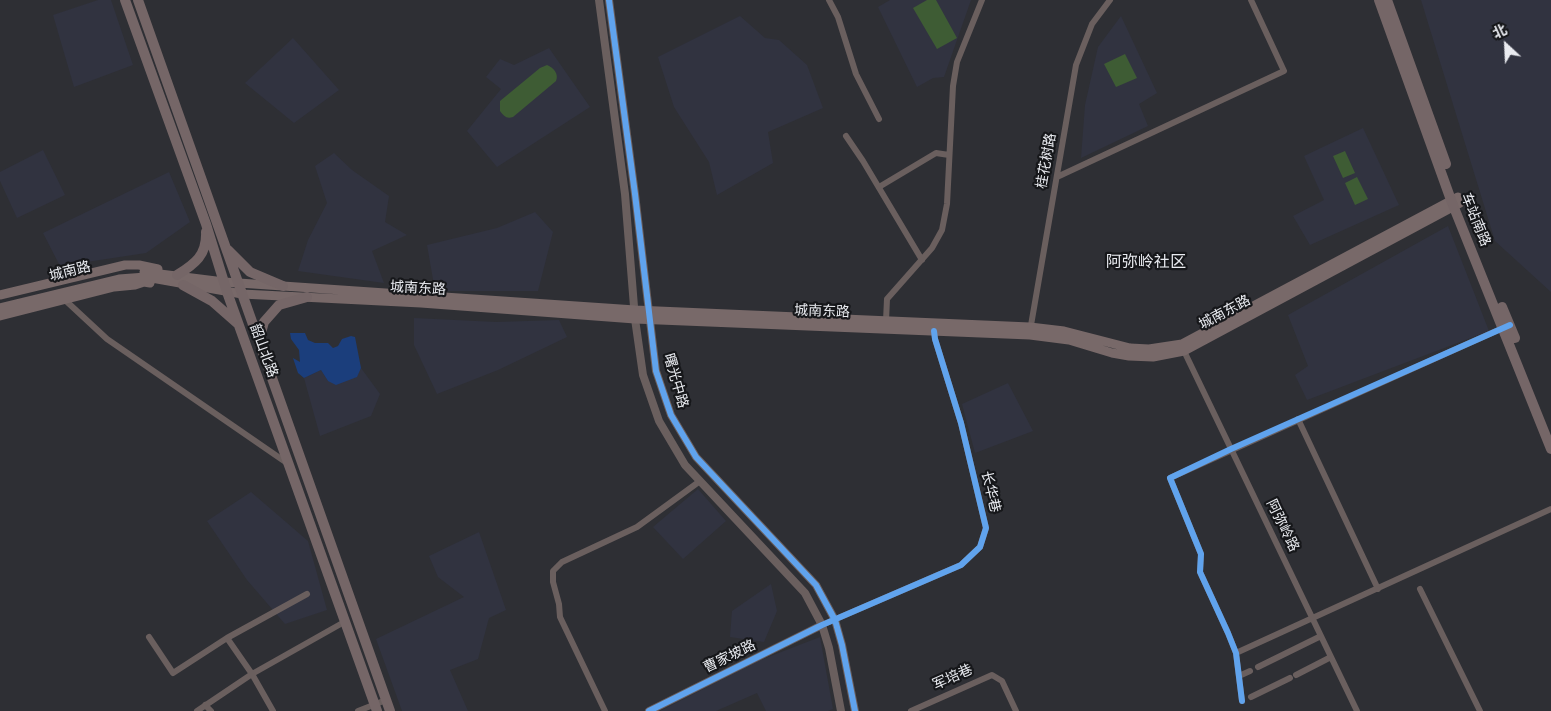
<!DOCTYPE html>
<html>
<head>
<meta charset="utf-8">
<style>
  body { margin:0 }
  #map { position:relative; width:1551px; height:711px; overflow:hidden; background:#2e2f34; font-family:Poppins,"Noto Sans SC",sans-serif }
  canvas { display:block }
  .north { position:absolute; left:1481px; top:20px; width:50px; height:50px; -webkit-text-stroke:4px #16171a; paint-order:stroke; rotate:335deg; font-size:14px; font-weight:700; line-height:20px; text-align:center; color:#e9ebf0 }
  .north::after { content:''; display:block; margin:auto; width:18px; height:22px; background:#e9ebf0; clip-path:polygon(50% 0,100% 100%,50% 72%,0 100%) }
</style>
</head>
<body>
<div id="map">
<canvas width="1551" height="711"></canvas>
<div class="north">北</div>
</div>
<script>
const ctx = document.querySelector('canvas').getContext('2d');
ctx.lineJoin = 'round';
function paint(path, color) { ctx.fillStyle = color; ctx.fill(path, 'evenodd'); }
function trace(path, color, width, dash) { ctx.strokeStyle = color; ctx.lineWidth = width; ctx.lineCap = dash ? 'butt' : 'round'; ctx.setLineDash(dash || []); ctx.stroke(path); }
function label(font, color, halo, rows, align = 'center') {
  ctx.font = font + ' Poppins,"Noto Sans SC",sans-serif'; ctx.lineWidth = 4.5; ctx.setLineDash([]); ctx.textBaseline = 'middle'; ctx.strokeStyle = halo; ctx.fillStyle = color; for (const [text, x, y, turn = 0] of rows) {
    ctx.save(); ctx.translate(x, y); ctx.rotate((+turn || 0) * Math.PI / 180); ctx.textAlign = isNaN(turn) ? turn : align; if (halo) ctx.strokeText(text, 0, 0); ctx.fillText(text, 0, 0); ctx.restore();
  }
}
const built = new Path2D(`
  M98 0H111L133 65 74 87 53 15Z
  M890 0H971L944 77 933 78 917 87 878 7Z
  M1421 0H1551V292L1495 241Z
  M740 16 765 38 779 40 807 65 823 108 768 132 773 163 717 195 709 162 674 107 658 57Z
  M1121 16 1157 93 1139 104 1148 126 1081 158 1085 105 1098 47Z
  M293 38 339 90 294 123 245 83Z
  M549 48 590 107 497 167 467 131 501 89 486 77 500 59 514 65Z
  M1363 128 1399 205 1310 245 1293 216 1324 200 1304 156Z
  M43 150 65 195 17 218 0 181V172Z
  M334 153 352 170 389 196 385 222 407 235 372 251 384 283 298 271 308 240 327 203 315 166Z
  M169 172 190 222 146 253 60 266 43 233Z
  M535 212 553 232 538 291H435L427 245 497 228Z
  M1448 226 1489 331 1307 400 1295 375 1308 366 1288 315Z
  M414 318 496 322 559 320 567 337 498 370 437 394 414 345Z
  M361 368 380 394 371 416 320 436 304 378 321 370 328 381 356 377Z
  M1008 383 1033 431 975 453 962 404Z
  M698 489 726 521 683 559 653 527Z
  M251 492 308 541 327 610 285 624 247 580 207 521Z
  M479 532 506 610 489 618 478 659 450 670 468 711H402L376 639 464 597 438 577 429 556Z
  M771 584 777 611 764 642 730 637 732 611Z
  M820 637 833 709 828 711H766L757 693 716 711H660L758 661Z`);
const green = new Path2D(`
  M927 0H936L957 38 937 49 913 8Z
  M1125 54 1137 78 1116 87 1104 64Z
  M547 65C554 68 559 74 556 81L513 117C506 119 504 116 500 111V101L540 68Z
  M1345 151 1355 173 1343 178 1333 156Z
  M1357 177 1368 199 1355 205 1345 183Z`);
const water = new Path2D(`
  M290 333H305L308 340 315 343H328L333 348 338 346 342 339 351 336 355 337 361 368 357 377 336 385 328 381 321 370 304 378 298 373 293 358 300 362 299 350 291 339Z`);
const minor = new Path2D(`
  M829 0 838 17 856 74 879 119
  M846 136 863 161 922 260
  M1057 177 1284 71 1251 0
  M879 187 936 153 949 155
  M65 300 107 339 287 463
  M886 321 887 299 932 248 942 230 947 204 953 86 957 62 982 0
  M1030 331 1076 65 1092 24 1110 0
  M1184 351 1357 711
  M1298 419 1378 589
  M1420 589 1480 711
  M822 625 961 565 980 547 986 528 961 423 935 339 934 331
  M149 637 173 673 227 638 307 594
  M227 638 252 674 273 711
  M1236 653 1551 509
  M1258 667 1321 636
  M1296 675 1331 657
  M1239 676 1250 671
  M1251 697 1290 678
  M1242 701 1236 653 1228 633 1200 572 1201 554 1170 478 1505 327
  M205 705 211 711
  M197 711 252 674 346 621
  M358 711 386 700
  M605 711 560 617 559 604 553 582V571L562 562 637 527 700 481
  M911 711 992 675 1002 681 1016 711`);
const tertiary = new Path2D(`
  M599 0 625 194 635 319 643 375 659 421 685 465 805 593 822 625 829 648 841 711
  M609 0 635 194 656 371 671 415 696 457 816 585 835 620 842 645 855 711
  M649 711 822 625`);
const secondary = new Path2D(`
  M144 272 224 282 635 310 1030 327 1064 331 1130 348 1149 349 1182 344 1458 197
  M0 295 125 265H139L158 269
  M0 308 119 279 146 277 242 294 421 303 635 319 1030 335 1069 340 1112 353 1129 356 1153 357 1184 351 1460 203
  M0 316 114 287 135 285 144 282 150 283`);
const primary = new Path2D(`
  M125 0 206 224 227 292 377 711
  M138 0 390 711
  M1379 0 1451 200 1551 449
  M1387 0 1446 164
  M228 250 250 272 283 286
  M177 275C195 264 207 255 206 232
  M183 285 212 301 237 323
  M1502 307 1515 338
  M259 340 264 322 279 305 307 297`);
const cycleway = new Path2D(`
  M609 0 635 194 656 371 671 415 696 457 816 585 835 620 842 645 855 711
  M1242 701 1236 653 1228 633 1200 572 1201 554 1170 478 1231 449 1510 325
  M649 711 822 625 961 565 980 547 986 528 961 423 935 339 934 331`);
const streetNames = [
  ["桂花树路",1047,161,-80],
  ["车站南路",1475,220,68],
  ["城南路",70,272,-14],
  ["城南东路",418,289,3],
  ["城南东路",822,312,2],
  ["城南东路",1225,313,-28],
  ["韶山北路",263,351,70],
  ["曙光中路",675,381,74],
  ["长华巷",990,492,77],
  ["阿弥岭路",1282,526,64],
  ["曹家坡路",730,657,-26],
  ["军培巷",953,678,-24]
];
const quarterNames = [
  ["阿弥岭社区",1146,263]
];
paint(built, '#313340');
paint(green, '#3e5c34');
paint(water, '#1b3e7c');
trace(minor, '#6a5f5e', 6);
trace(tertiary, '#6a5f5e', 8);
trace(secondary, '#786969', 9);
trace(primary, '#756667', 10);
trace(cycleway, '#60a3ed', 6);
label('14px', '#e9ebf0', '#16171a', streetNames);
label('16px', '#e9ebf0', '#16171a', quarterNames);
</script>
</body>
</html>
